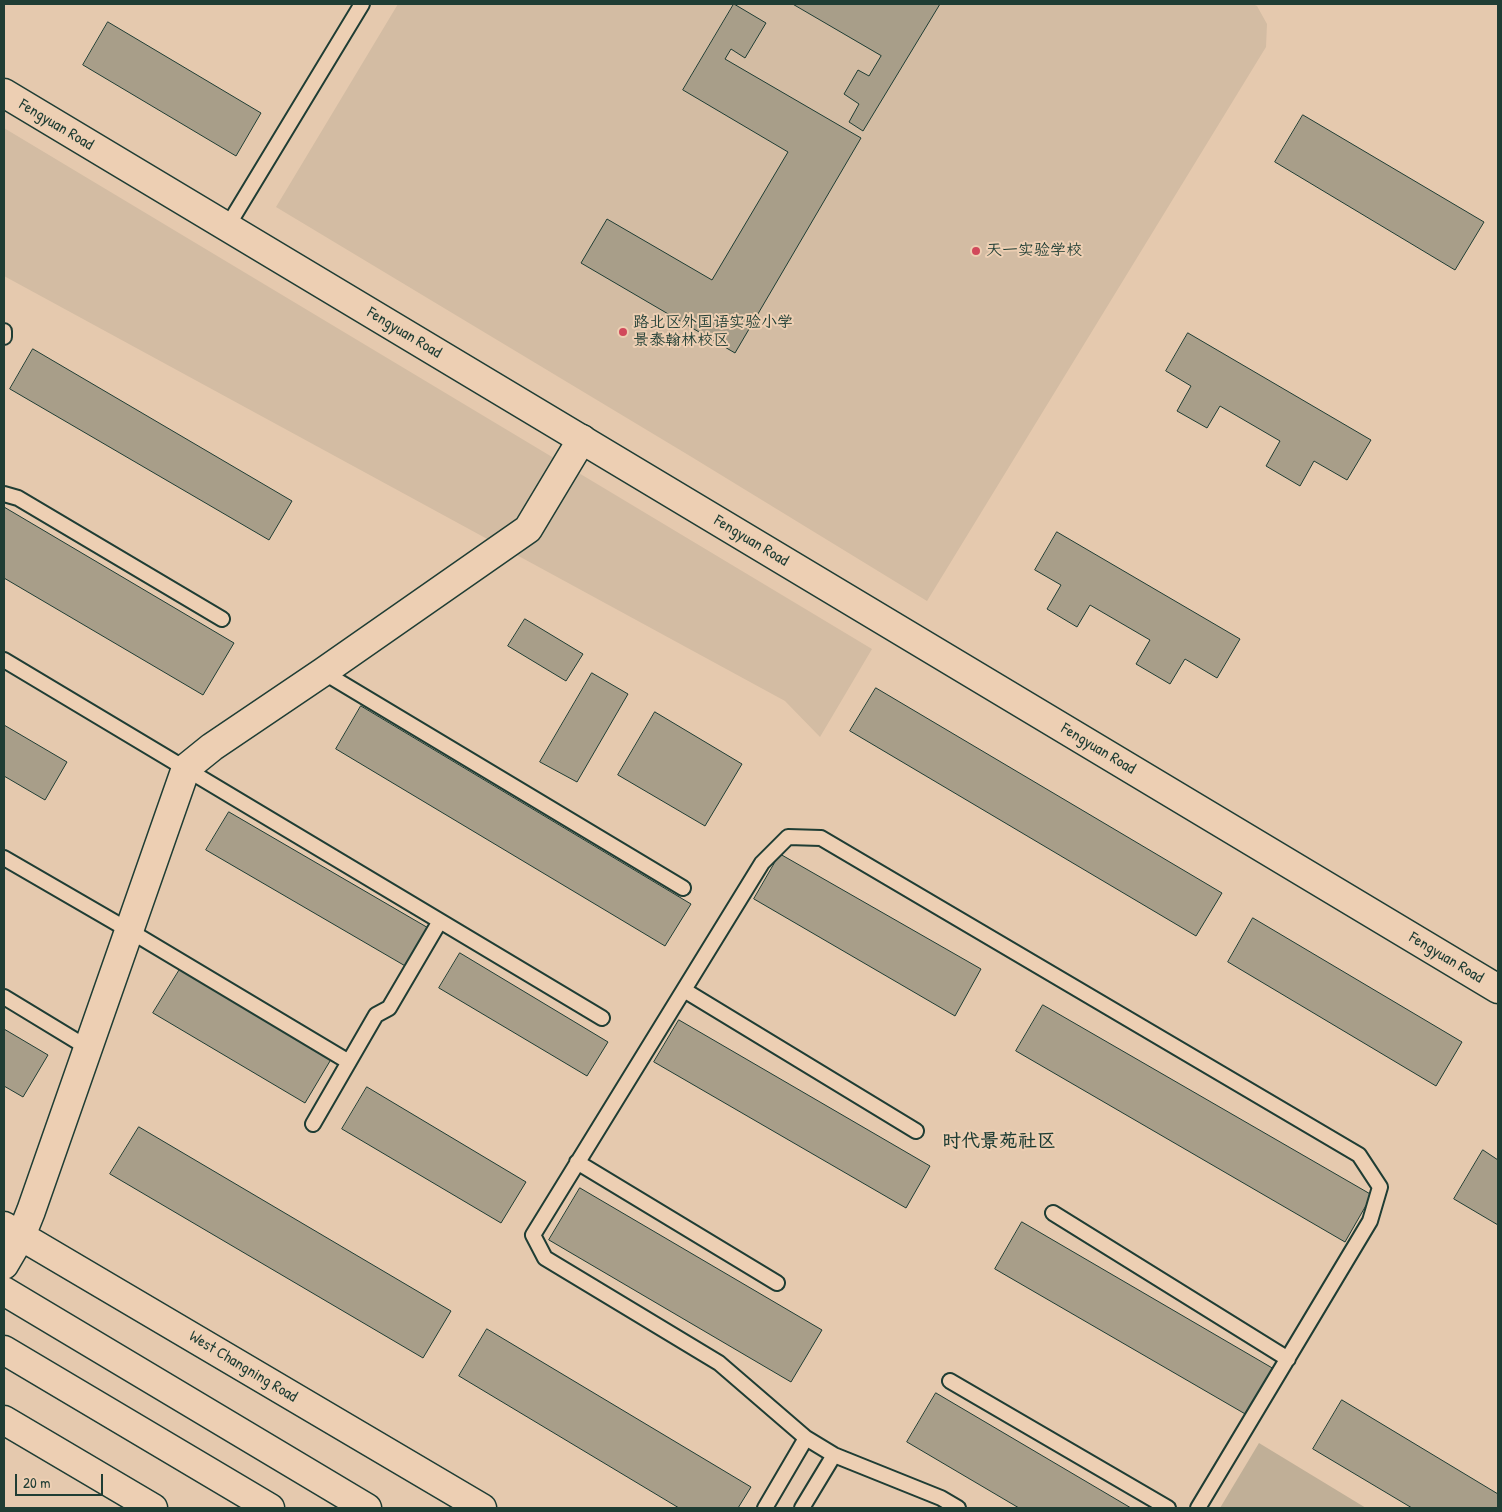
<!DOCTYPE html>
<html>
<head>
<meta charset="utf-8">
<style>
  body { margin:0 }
  #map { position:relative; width:1502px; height:1512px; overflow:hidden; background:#e5c9ae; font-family:"Patrick Hand",sans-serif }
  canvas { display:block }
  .frame { position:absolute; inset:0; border:5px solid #1f3d34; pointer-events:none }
  .scale { position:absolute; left:15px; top:1474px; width:88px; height:22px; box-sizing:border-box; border:2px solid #1f3d34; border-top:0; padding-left:6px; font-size:15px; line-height:18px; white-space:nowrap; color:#1f3d34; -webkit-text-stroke:4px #edcfb3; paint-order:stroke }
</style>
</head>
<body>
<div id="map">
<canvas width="1502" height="1512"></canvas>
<div class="frame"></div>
<div class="scale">20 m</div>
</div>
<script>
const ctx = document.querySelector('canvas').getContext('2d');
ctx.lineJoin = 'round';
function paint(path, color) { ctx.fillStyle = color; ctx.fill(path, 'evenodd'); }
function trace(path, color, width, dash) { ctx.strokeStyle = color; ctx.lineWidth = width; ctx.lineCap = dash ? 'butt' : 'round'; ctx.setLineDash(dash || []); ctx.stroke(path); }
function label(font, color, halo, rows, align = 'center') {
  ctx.font = font + ' "Patrick Hand","LXGW WenKai TC",sans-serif'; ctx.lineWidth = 4; ctx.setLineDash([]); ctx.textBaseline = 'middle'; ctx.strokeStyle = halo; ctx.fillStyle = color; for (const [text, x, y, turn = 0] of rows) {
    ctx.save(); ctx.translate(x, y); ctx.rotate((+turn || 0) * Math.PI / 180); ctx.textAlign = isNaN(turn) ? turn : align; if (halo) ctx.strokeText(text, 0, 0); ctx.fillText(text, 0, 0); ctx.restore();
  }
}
const built = new Path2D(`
  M398 4H1253L1257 6 1267 24 1266 47 927 601 690 456 276 207Z
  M4 128 872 649 820 737 785 701 4 276Z`);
const green = new Path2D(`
  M1259 1443 1366 1508H1220Z`);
const building = new Path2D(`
  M734 4 766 23 745 58 731 49 725 59 861 138 735 353 581 263 607 219 712 280 788 152 683 90Z
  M793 4H940L863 131 849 122 859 104 844 94 858 70 869 76 881 56Z
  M108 22 261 113 236 156 83 65Z
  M1303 115 1484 222 1455 270 1275 162Z
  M1188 333 1371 440 1347 480 1314 461 1300 486 1266 466 1280 441 1220 406 1207 428 1177 411 1191 386 1166 371Z
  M33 349 292 501 269 540 10 389Z
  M4 507 234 643 203 695 4 578Z
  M1057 532 1240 639 1217 678 1185 659 1170 684 1136 664 1150 640 1090 605 1077 627 1047 609 1061 585 1035 570Z
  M525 619 583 654 566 681 508 646Z
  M592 673 628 694 577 782 540 762Z
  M876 688 1222 893 1196 936 850 731Z
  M361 706 691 904 665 946 336 749Z
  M655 712 742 764 705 826 618 775Z
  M4 725 67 762 45 800 4 776Z
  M229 812 430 929 407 967 206 850Z
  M780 854 981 969 955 1016 754 899Z
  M1253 918 1462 1042 1436 1086 1228 962Z
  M460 953 608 1042 587 1076 439 988Z
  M185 961 336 1051 305 1103 153 1013Z
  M1043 1005 1372 1195 1345 1242 1016 1051Z
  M679 1020 930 1166 906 1208 654 1062Z
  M4 1029 48 1055 23 1097 4 1086Z
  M367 1087 526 1182 501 1223 342 1129Z
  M139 1127 451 1311 423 1358 110 1174Z
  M1483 1150 1498 1160V1225L1454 1199Z
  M580 1188 822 1330 791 1382 549 1240Z
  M1022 1222 1274 1369 1247 1415 995 1269Z
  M487 1329 751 1487 738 1508H679L459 1376Z
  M936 1393 1131 1508H1019L907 1442Z
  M1342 1400 1498 1494V1508H1412L1313 1449Z`);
const service = new Path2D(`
  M227 227 362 4
  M4 331V337
  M4 494 18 498 222 619
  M4 660 602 1018
  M323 672 683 888
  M4 858 130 931 349 1062
  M684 990 916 1131
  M4 997 88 1048
  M313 1124 376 1015 389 1008 440 921
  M577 1162 777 1283
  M1053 1213 1288 1359
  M950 1381 1168 1508
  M765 1508 806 1438
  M802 1508 834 1455
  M958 1508 941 1498 834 1455 806 1438 719 1363 545 1258 533 1235 762 863 788 837 821 838 1359 1155 1380 1187 1370 1221 1198 1508`);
const minor = new Path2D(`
  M4 1226 482 1508
  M4 1265 21 1236 31 1211 186 768 212 747 323 672 528 529 582 439
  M4 1420 153 1508`);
const tertiary = new Path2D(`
  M4 93 1498 989`);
const primary = new Path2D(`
  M4 1291 367 1508
  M4 1350 270 1508`);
const markers = [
  [976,251,5,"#d1495b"],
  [623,332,5,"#d1495b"]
];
const streetNames = [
  ["Fengyuan Road",56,125,31],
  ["Fengyuan Road",404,333,31],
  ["Fengyuan Road",751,541,31],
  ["Fengyuan Road",1098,749,31],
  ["Fengyuan Road",1446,958,31],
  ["West Changning Road",243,1367,31]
];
const poiNames = [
  ["天一实验学校",986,251],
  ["路北区外国语实验小学",633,323],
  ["景泰翰林校区",633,341]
];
const quarterNames = [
  ["时代景苑社区",999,1142]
];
paint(built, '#d3bca3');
paint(green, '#c0af97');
paint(building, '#a89e89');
trace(building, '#1f3d34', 1);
trace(service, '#1f3d34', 18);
trace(minor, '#1f3d34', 31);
trace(tertiary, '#1f3d34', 31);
trace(primary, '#1f3d34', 31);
trace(service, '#edcfb3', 14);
trace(minor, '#edcfb3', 28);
trace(tertiary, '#edcfb3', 28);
trace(primary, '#edcfb3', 28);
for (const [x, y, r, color] of markers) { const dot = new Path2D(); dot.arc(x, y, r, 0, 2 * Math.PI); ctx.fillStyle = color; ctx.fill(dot); trace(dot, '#edcfb3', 2); }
label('16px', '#1f3d34', '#edcfb3', streetNames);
label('16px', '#1f3d34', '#edcfb3', poiNames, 'left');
label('bold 19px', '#1f3d34', '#edcfb3', quarterNames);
</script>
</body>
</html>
